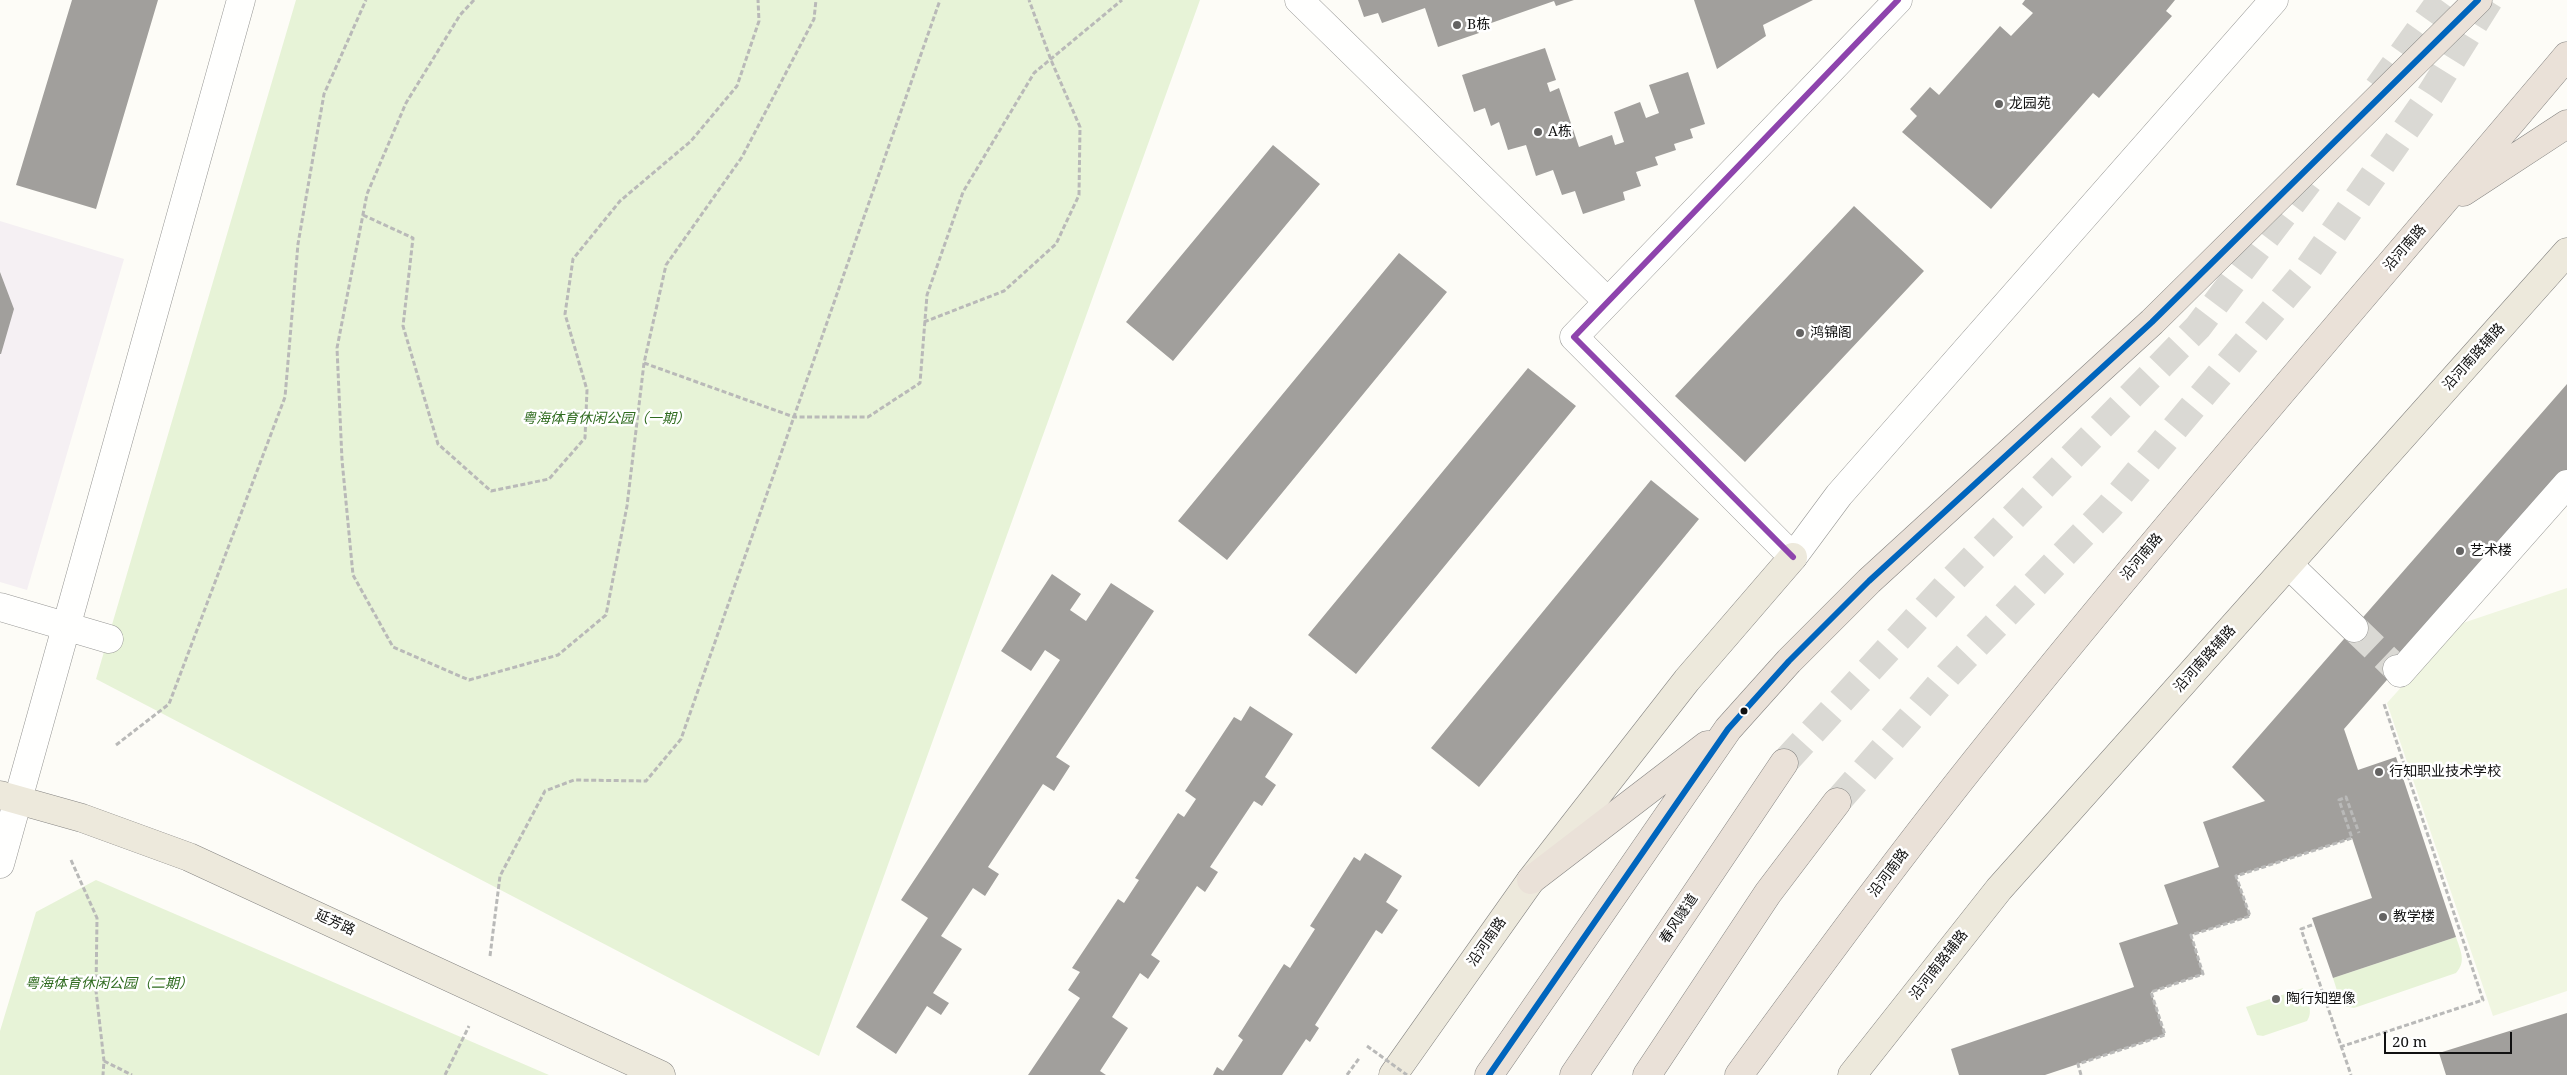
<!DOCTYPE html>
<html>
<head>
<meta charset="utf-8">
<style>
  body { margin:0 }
  #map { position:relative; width:2567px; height:1075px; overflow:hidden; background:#fdfcf7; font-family:"Noto Serif",serif }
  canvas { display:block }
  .scale { position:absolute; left:2384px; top:1032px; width:128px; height:22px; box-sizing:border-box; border:2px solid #111; border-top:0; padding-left:6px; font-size:15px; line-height:18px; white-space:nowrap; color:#111; -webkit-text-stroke:4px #fff; paint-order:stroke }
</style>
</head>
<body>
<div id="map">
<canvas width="2567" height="1075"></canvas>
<div class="scale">20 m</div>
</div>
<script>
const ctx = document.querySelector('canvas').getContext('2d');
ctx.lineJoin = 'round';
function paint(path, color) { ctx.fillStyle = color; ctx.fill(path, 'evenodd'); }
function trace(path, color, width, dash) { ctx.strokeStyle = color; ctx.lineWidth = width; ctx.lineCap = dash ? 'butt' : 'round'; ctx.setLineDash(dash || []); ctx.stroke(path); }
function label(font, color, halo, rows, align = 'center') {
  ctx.font = font + ' "Noto Serif","Noto Sans SC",serif'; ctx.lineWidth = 5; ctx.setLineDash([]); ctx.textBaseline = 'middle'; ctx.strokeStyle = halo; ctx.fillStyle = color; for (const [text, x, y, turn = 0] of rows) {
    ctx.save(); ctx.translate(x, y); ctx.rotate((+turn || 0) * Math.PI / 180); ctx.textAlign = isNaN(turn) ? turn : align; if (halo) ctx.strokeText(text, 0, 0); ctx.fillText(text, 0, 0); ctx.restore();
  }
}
const industrial = new Path2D(`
  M0 221 124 259 27 590 0 582Z`);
const green = new Path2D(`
  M296 0H1200L819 1056 96 679Z
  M96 880 549 1075H0V1031L36 912Z
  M2456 937C2460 950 2467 961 2456 973L2354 1008 2344 1006 2340 1000 2333 978Z
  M2303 988C2307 999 2314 1011 2307 1021L2263 1036 2257 1035 2246 1007Z`);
const pitch = new Path2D(`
  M2567 588V991L2493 1016 2387 703 2457 625Z`);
const building = new Path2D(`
  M72 0H158L96 209 16 185Z
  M1358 0H1574L1556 6 1554 1 1477 28 1479 33 1438 47 1425 8 1382 23 1378 13 1364 17Z
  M1694 0H1813L1763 25 1766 36 1717 69Z
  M2025 0H2175L2166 11 2172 16 2099 98 2093 93 1991 209 1902 132 1917 116 1910 109 1930 87 1939 95 2000 26 2011 36 2033 13 2022 4Z
  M1545 48 1556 80 1547 83 1550 92 1559 88 1579 147 1612 135 1615 145 1624 142 1614 112 1640 102 1646 118 1659 113 1649 85 1688 72 1705 124 1690 129 1693 138 1674 144 1676 150 1655 157 1658 165 1636 172 1641 186 1623 192 1625 200 1583 214 1575 191 1562 195 1553 170 1536 176 1526 145 1508 150 1499 122 1491 126 1485 108 1474 112 1462 75Z
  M1273 145 1320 184 1173 361 1126 322Z
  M1854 206 1924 271 1745 462 1675 396Z
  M1399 253 1447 292 1227 560 1178 521Z
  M0 272 14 309 1 354H0Z
  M1528 368 1576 406 1356 674 1308 635Z
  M2567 384V474L2344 729 2358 770 2396 757 2456 937 2333 978 2312 918 2372 898 2352 838 2236 876 2250 916 2191 935 2203 974 2151 992 2165 1035 2045 1075H1959L1951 1049 2134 987 2119 943 2178 924 2164 885 2219 867 2203 822 2265 801 2232 767Z
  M1651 480 1699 519 1479 787 1431 748Z
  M1052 574 1081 594 1070 610 1086 621 1111 583 1154 611 1056 757 1070 766 1054 791 1043 784 988 867 999 874 985 896 973 888 941 936 962 949 933 993 949 1003 941 1015 927 1006 896 1054 856 1027 928 918 901 900 1060 660 1045 650 1031 671 1001 651Z
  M1250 706 1293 734 1265 777 1276 785 1262 806 1254 801 1210 867 1218 872 1205 892 1197 886 1151 955 1160 961 1148 979 1140 973 1112 1017 1128 1028 1100 1071 1106 1075H1028L1080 998 1068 990 1080 972 1072 968 1118 899 1124 903 1139 880 1135 878 1178 813 1184 817 1196 799 1185 791 1234 717 1241 721Z
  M1365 853 1402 876 1386 902 1398 910 1382 934 1376 930 1315 1025 1319 1028 1310 1042 1306 1039 1282 1075H1213L1217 1067 1223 1071 1243 1040 1238 1036 1284 964 1290 968 1315 929 1310 926 1354 857 1360 861Z
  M2567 1013V1075H2446L2439 1053Z`);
const minorTunnel = new Path2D(`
  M2354 628 2397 669`);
const highwayTunnel = new Path2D(`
  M2378 88 2441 0
  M1784 763 1950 582 2198 327 2315 173
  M1837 802 1948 675 2109 507 2308 269 2430 95 2489 0`);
const path = new Path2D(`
  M474 0 460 15 406 103 367 194 337 348 342 460 353 575 393 647 469 680 558 655 606 615 627 506 644 363 666 265 742 157 814 19 816 0
  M363 215 413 238 403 326 438 444 491 491 549 479 585 438 587 390 565 314 573 259 620 201 691 141 737 86 759 21 758 0
  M924 322 1004 291 1056 244 1079 195 1080 127 1051 60 1029 0
  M644 363 794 417H868L920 383 927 295 963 192 1034 73 1122 0
  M116 745 169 704 285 397 298 244 324 94 366 0
  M71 860 97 918 96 991 104 1061 103 1075
  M2312 925 2301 929 2351 1075
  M490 956 500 876 545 791 574 780 646 781 681 739 940 0
  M2340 1047 2483 1000 2384 704
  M104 1061 132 1075
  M445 1075 469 1026
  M1347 1075 1360 1057
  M2081 1075 2078 1064 2165 1035 2151 992 2203 974 2191 935 2250 916 2236 876 2352 838 2339 800 2346 797 2359 833`);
const minor = new Path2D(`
  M1299 0 1607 301
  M1898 0 1574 337 1793 557 1839 495 2274 0
  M2289 565 2354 628
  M0 607 109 639
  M2397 669 2400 673 2567 484
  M0 864 241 0`);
const major = new Path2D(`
  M0 795 82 818 189 857 661 1075
  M1393 1075 1531 880 1687 680 1793 557
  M1852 1075 1999 889 2567 252`);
const highway = new Path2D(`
  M2463 192 2567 124
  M1531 880 1707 745
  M1489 1075 1728 729 1789 661 1869 581 2152 322 2478 0
  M1574 1075 1784 763
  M1647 1075 1768 893 1837 802
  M1739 1075C1821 963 1903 851 1990 743 2177 510 2374 285 2567 56`);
const pathBridge = new Path2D(`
  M1367 1046 1407 1075`);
const bus1 = new Path2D(`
  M1793 557 1574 337 1898 0`);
const bus2 = new Path2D(`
  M1489 1075 1728 729 1789 661 1869 581 2152 322 2478 0`);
const markers = [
  [1457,25,5,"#646362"],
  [1999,104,5,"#646362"],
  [1538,132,5,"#646362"],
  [1800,333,5,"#646362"],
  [2460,551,5,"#646362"],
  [1744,711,4.5,"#111"],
  [2379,772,5,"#646362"],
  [2383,917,5,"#646362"],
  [2276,999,5,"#646362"]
];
const poiNames = [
  ["B栋",1467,25],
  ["龙园苑",2009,104],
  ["A栋",1548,132],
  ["鸿锦阁",1810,333],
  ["艺术楼",2470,551],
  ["行知职业技术学校",2389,772],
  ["教学楼",2393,917],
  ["陶行知塑像",2286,999]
];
const streetNames = [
  ["沿河南路",2405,248,-49],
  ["沿河南路辅路",2474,357,-48],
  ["沿河南路",2142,557,-50],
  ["沿河南路辅路",2205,659,-48],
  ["沿河南路",1889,873,-53],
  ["春风隧道",1679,919,-56],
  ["延芳路",335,923,24],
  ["沿河南路",1487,942,-55],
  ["沿河南路辅路",1939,965,-52]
];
const parkNames = [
  ["粤海体育休闲公园（一期）",606,419],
  ["粤海体育休闲公园（二期）",109,984]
];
paint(industrial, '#f5f0f3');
paint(green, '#e7f3d7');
paint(pitch, '#f0f6e1');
paint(building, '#a19f9c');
trace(minorTunnel, '#dad9d4', 28, [28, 14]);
trace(highwayTunnel, '#dad9d4', 28, [28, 14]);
trace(minor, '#979795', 29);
trace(major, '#858482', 29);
trace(highway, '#858482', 29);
trace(path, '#b9b9b8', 3, [5, 2.5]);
trace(minor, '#fffffe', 28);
trace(major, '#ede9dc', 28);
trace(highway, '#eae1d8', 28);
trace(pathBridge, '#b9b9b8', 3, [5, 2.5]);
trace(bus1, '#8e44ad', 6);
trace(bus2, '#0065bd', 6);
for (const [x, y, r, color] of markers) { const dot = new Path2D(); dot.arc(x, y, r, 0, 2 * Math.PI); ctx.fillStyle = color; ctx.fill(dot); trace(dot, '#fff', 2); }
label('14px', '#111', '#fff', poiNames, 'left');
label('14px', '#111', '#fff', streetNames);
label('italic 14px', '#2f6b1f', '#fff', parkNames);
</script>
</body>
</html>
